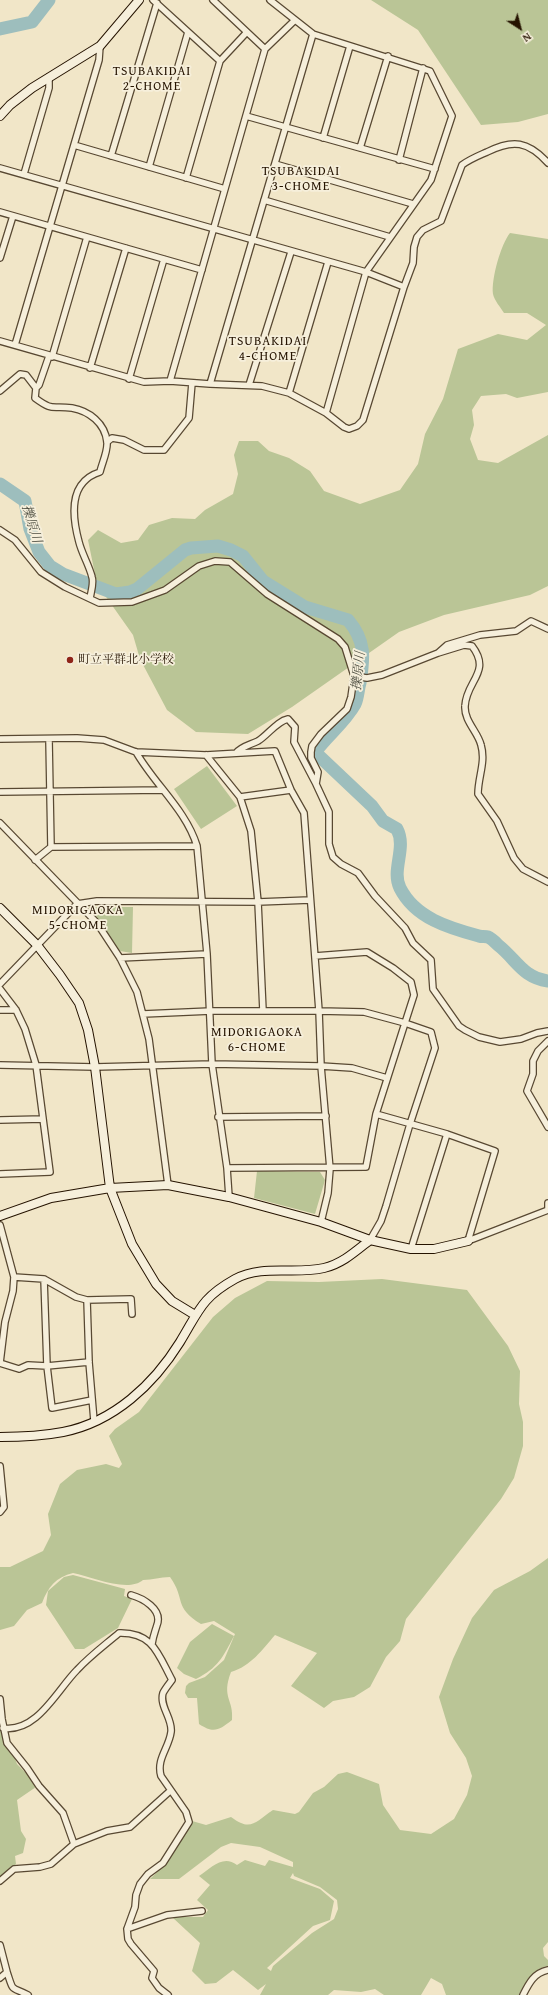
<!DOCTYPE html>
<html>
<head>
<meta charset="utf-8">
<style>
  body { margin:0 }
  #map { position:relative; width:548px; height:1995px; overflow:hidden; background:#f1e6c8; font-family:"Gentium Book Plus",serif }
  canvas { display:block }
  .north { position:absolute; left:500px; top:8px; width:40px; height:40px; -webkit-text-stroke:3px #f6efdb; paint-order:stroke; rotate:144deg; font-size:11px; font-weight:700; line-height:16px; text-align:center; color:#251300 }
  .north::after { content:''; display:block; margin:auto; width:14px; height:18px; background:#251300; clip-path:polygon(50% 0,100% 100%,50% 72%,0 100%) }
</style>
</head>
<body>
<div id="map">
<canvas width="548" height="1995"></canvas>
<div class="north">N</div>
</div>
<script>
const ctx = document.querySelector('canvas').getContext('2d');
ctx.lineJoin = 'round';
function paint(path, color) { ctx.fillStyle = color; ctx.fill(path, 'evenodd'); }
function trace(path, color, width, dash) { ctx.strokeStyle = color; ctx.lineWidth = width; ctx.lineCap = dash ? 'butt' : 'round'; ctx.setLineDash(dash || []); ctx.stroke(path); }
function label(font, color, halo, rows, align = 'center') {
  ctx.font = font + ' "Gentium Book Plus","Noto Serif JP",serif'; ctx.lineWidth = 3.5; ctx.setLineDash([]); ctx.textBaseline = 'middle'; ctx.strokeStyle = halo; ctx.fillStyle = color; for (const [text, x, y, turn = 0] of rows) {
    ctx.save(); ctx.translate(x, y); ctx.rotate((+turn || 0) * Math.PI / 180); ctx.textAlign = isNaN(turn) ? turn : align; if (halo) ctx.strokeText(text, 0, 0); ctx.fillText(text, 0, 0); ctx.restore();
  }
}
const green = new Path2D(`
  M371 0H548V114L518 122 481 125 418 30Z
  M510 233 548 239V392L517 398 506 394 481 396 472 410 474 425 470 439 478 460 498 463 548 435V586L530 595 444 615 399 632 292 707 248 734 196 732 167 710 140 659 133 635 97 584 88 540 98 530 121 543 138 540 149 525 172 518 195 519 205 510 233 494 238 474 234 455 239 441H258L269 451 289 458 310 471 324 491 360 504 400 490 418 464 425 434 443 399 458 349 498 334 527 340 546 325 527 313H504C501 308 494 300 493 294 491 279 501 244 510 233Z
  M207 766 237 806 201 829 174 789Z
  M89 907H133L132 953 120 951Z
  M257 1171 320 1172 325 1180 315 1214 254 1198Z
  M382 1279 467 1290 508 1346 520 1371 519 1404 523 1422V1446L514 1478 501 1499 406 1619 400 1641 386 1657 370 1687 354 1697 333 1701 324 1708 291 1686 317 1653 275 1635C262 1650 251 1666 231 1672 221 1698 234 1699 232 1720 219 1730 214 1734 199 1724L197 1698H188L185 1693 186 1686 189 1683 205 1677 224 1660 235 1634 214 1621 201 1624C173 1607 186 1599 170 1577 160 1577 153 1580 143 1580 128 1593 92 1577 73 1573 56 1577 48 1587 42 1603L27 1610 14 1626 0 1630V1567H10L43 1551 51 1535 48 1514 60 1484 77 1470 106 1464 119 1468 122 1464 109 1436 115 1429 139 1412 213 1317 235 1298 267 1281 319 1282Z
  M548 1558V1942L543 1948 544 1956 548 1960V1966C533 1968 525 1983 519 1995H446L442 1984 431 1978 421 1995H384L375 1989 361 1992 334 1990 328 1995H260L266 1984 258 1990 233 1970 216 1983 205 1984 192 1971 200 1943 172 1917H203L208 1910 197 1900 210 1885 199 1876C211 1868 223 1854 237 1865L245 1860 265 1866 269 1860 293 1867V1862L260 1847 231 1843 221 1847 179 1879H150C169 1862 180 1843 192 1821L206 1825 231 1817C251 1832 255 1822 273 1810L295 1814 299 1812 313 1793 324 1787 338 1774 347 1772 379 1784 383 1805 400 1830 431 1834 454 1819 467 1795 472 1776 466 1758 450 1733 439 1697 453 1659 472 1618 494 1590 530 1571ZM293 1873 294 1876 320 1887 337 1900 338 1909 334 1919 312 1933 273 1966 271 1971 267 1968 313 1926 330 1920 334 1901 320 1889 290 1878Z
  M73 1575 125 1589 124 1596 132 1599 118 1628 84 1649H75L46 1605 48 1591 64 1577Z
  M212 1624 234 1636C223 1657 218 1668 196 1679L184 1674 177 1668 190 1642Z
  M0 1728 5 1743 13 1753 17 1764 31 1778 36 1787 17 1800 21 1831 26 1839 23 1853 15 1856 16 1864 0 1878Z`);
const river = new Path2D(`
  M0 29 32 22 49 0
  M0 484 25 501 30 529 39 552 50 566 63 574 116 594 130 592 137 589 185 550 191 548 218 546 231 550 243 556 263 581 305 607 348 620C366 641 364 658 360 683 358 689 358 698 355 704 345 722 328 735 316 751L317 754 372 806 383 821 397 829C407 848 391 870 400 888 415 918 449 928 479 936 482 937 485 936 488 937 491 938 495 942 498 945 517 960 522 977 548 981`);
const street = new Path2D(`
  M153 0 220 61
  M213 0 265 49
  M270 0 313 34 430 71 452 116 431 180 366 272 326 413
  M246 116 435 169
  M323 138 350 46
  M74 145 225 189
  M360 148 388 56
  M111 156 157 3
  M399 160 423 68
  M275 164 413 204
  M149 167 188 32
  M0 168 366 272 404 287
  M24 174 49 88V77
  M186 178 220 61 247 32
  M264 200 390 237
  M0 212 202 270
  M0 258 13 216
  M0 341 144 382 170 381 210 384 262 386 289 393 302 400 326 413 344 427 349 429 357 426 363 420 404 287 413 263 414 247 417 237 423 230 441 221 462 165C470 159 478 156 487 152 513 139 528 141 548 163
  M15 345 99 60 100 46
  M52 357 87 237
  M90 368 126 248
  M129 379 164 259
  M170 381 265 49 294 21
  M210 384 313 34
  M249 385 291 252
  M36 388 39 385 49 356
  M0 391 20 374 26 375 36 388 35 398C54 412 51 405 72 408 89 411 105 423 107 442 108 451 102 463 100 472 68 482 72 516 79 542 82 554 89 565 92 577 94 583 91 592 90 598
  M289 393 328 262
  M107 442 112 438 124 440 144 450H164L189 418 192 383
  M0 530 15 540 41 572 65 587 99 603 132 602 165 590 199 566 215 561 230 562 267 594 338 639 345 647 354 676 351 697 347 709 321 734 312 746 311 752V758L318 772 316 784 329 812V844L333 857 341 864 358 873 375 896 405 928 413 943 431 960 433 989 459 1026 465 1030 479 1037 500 1042 521 1039 537 1033 548 1031
  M438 653 464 645 472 646C492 672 466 681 465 706 464 721 478 732 481 745 486 762 478 777 478 794L497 821 514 858 523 869 548 882
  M354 676 367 678 382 675 438 653 447 645 480 635 516 631 531 621 548 629
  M0 739 77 738 104 740 136 752 206 755 275 751 291 790 304 813 319 1011 321 1066 330 1169 328 1193 321 1222
  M49 740 51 847
  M136 752C155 785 186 810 197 846L207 954 212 1064 227 1168 229 1197
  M236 753C242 746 250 745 258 741 268 735 277 721 288 719L295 727 294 742 316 784
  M206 755 240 797 251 831 258 902 263 1011
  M0 792 163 790
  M240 797 291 790
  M0 823 97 923 120 958 137 992 149 1039 168 1185
  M35 860 51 847 197 846
  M315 956 367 952 393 968 411 982 414 995 405 1023 431 1032 435 1048 410 1124 386 1206 381 1221 370 1240
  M120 958 207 954
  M0 984 77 904 97 901 258 902 310 900
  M0 989 16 1010 25 1029 36 1065 50 1172 0 1174
  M0 1010H16
  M143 1014 211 1011H319L364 1012 405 1023 376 1114 366 1167 227 1168
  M548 1041 538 1051 533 1061V1074L527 1091 548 1127
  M0 1065 95 1067 212 1064 321 1066 352 1068 387 1078
  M376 1114 447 1134 495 1151 468 1241
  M218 1117 326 1116
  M0 1120 43 1119
  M0 1225 14 1277 44 1279 76 1297 87 1300 89 1362 94 1421
  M468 1241 548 1210V1203
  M411 1249 447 1134
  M44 1279 47 1366 52 1408 92 1400
  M87 1300 131 1299 132 1314
  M0 1363 19 1369 28 1365 47 1366 89 1362
  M0 1363 5 1322 13 1291 14 1277
  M0 1466 4 1507 0 1512
  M131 1595C142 1598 163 1609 157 1625 155 1632 153 1636 152 1644
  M0 1699 2 1719 7 1743 27 1768 39 1786 63 1813 74 1844
  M3 1728C37 1733 57 1690 77 1670 90 1656 105 1645 119 1633 153 1632 158 1654 172 1680 169 1684 165 1689 163 1693 159 1706 173 1719 171 1732 169 1748 156 1759 161 1776L186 1812 189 1822 163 1863 148 1874 140 1884 136 1895 135 1907 127 1929 128 1939 131 1944 154 1971 152 1978 159 1988 168 1995
  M0 1881 14 1869 40 1867 51 1864 74 1844 107 1831 130 1827 170 1791
  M127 1929 167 1915 202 1911
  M0 1945 7 1972 0 1978
  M7 1972C14 1993 10 1986 28 1995
  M523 1995C529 1983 534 1973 548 1970`);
const secondary = new Path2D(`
  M0 116 10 105 32 88 100 46 139 0
  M0 908 37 945 60 975 79 1003 88 1030 95 1067 110 1188 132 1244 156 1284 172 1301 195 1315
  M0 1216 51 1198 110 1188 168 1185 229 1197 321 1222 370 1240 411 1249H434L468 1241
  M0 1437C21 1437 42 1436 63 1432 114 1422 154 1384 180 1342 199 1311 201 1298 235 1279 263 1264 294 1275 324 1268 342 1264 356 1251 370 1240`);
const markers = [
  [70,660,4,"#8f2418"]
];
const poiNames = [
  ["町立平群北小学校",78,660]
];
const neighbourhoodNames = [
  ["TSUBAKIDAI",152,72],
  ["2-CHOME",152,87],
  ["TSUBAKIDAI",301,172],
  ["3-CHOME",301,187],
  ["TSUBAKIDAI",268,342],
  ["4-CHOME",268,357],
  ["MIDORIGAOKA",78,911],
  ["5-CHOME",78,926],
  ["MIDORIGAOKA",257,1033],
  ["6-CHOME",257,1048]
];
const waterNames = [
  ["擽原川",31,524,73],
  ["擽原川",359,671,-84]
];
paint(green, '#bac596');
trace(river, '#9dbebd', 13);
trace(street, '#584832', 8);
trace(secondary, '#251300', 10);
trace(street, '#f6efdb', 5.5);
trace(secondary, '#f6efdb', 8);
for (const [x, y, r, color] of markers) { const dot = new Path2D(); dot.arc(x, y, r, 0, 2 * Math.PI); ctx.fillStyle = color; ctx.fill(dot); trace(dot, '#f6efdb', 1.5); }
label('12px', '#251300', '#f6efdb', poiNames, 'left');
ctx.letterSpacing = '1px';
label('13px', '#251300', '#f6efdb', neighbourhoodNames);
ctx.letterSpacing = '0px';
label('italic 13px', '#4f4f42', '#f6efdb', waterNames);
</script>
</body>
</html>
